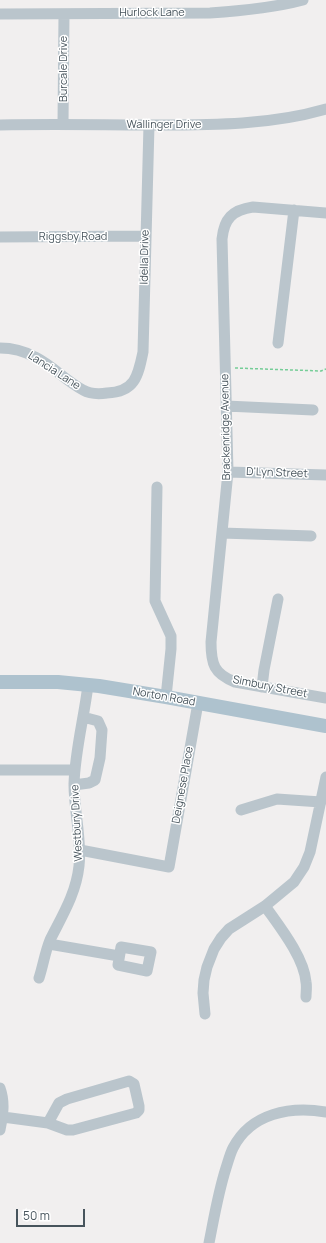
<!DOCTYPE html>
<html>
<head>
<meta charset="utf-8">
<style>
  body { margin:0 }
  #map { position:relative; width:326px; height:1243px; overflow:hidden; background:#f1efef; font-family:Manrope,sans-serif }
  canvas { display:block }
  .scale { position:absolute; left:16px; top:1209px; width:69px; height:18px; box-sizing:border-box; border:2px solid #47545c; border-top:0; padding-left:5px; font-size:12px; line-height:14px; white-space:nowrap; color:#47545c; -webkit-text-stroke:3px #fff; paint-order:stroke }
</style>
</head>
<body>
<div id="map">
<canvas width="326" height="1243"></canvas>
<div class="scale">50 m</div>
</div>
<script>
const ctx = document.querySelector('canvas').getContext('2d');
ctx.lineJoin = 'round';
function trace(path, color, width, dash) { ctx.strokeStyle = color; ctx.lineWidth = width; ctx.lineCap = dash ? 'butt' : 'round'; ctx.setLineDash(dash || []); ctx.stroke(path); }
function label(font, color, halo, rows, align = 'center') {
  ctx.font = font + ' Manrope,sans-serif'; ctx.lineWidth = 3; ctx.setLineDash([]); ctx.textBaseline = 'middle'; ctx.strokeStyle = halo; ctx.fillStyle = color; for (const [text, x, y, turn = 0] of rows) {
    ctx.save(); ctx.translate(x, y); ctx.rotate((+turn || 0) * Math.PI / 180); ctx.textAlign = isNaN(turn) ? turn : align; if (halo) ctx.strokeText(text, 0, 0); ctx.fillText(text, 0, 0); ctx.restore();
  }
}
const path = new Path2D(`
  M235 368 321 371 326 369`);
const minor = new Path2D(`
  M0 14 210 13C242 11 273 8 303 0
  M63 124 64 14
  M0 125C53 124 105 125 158 125 214 125 271 125 326 109
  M326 213 253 207C232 210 224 219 222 239L228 472 211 642C211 664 214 674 235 682L326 698
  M0 237 145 236
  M278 343 294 210
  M0 348C13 348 24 351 35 357 53 366 66 381 83 390 90 394 100 394 107 393 135 392 138 376 143 352L149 125
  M226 406 313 410
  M228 472 326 475
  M157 487 155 601 171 636V649L166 697
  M222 533 311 536
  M262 687 264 670 278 599
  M0 770H75
  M74 785 89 783 95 780 100 758 102 730 98 721 83 717
  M241 810 277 799 321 802
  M80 850 169 867 198 703
  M265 906C279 926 304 957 306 982 307 987 306 992 306 997
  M49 944 119 956
  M121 947 151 952 147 971 118 965Z
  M39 978C43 966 45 952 50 940 62 916 76 894 79 866 82 839 74 812 74 784 75 751 84 718 88 685
  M205 1014 203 993 204 980 207 967 214 949 221 938 229 929 265 906 294 882 304 867 310 852 326 777
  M0 1088C5 1102 3 1115 0 1130
  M3 1117 48 1123 67 1130H73L136 1113 139 1110V1106L134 1084 129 1081 67 1099 59 1103 48 1123
  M209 1243C214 1218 218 1193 226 1168 228 1162 230 1154 233 1148 251 1113 290 1106 326 1112`);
const major = new Path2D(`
  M0 682H58L99 686 166 697 326 726`);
const streetNames = [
  ["Hurlock Lane",152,13],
  ["Burcale Drive",64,69,-90],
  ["Wallinger Drive",164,125],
  ["Riggsby Road",73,237],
  ["Idella Drive",145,257,-89],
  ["Lancia Lane",54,371,33],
  ["Brackenridge Avenue",226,427,-91],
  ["D'Lyn Street",277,473,2],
  ["Simbury Street",270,687,11],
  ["Norton Road",164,697,10],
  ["Deignese Place",183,785,-80],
  ["Westbury Drive",77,823,-93]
];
trace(path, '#75cd97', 1.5, [3, 2]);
trace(minor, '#bac5cc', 11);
trace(major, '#aec2ce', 14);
label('11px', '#47545c', '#fff', streetNames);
</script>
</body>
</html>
